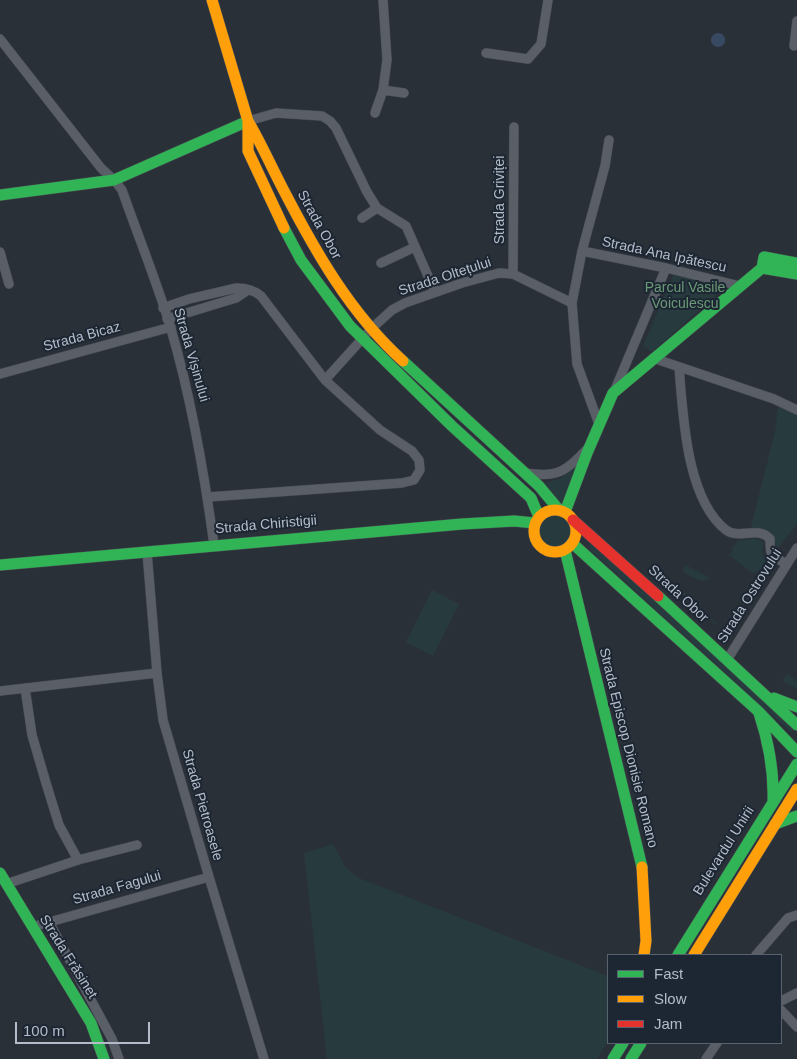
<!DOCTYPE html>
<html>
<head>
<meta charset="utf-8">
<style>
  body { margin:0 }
  #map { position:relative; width:797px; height:1059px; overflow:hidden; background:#2a3038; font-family:Arial,sans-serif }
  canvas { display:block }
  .legend { position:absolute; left:607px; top:954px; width:175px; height:90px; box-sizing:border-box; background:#1d2633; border:1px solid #59626f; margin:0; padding:6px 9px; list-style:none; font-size:15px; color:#b4bcc9 }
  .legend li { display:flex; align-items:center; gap:10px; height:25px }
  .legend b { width:25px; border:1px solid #59626f }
  .scale { position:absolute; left:15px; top:1022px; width:135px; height:22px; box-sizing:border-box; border:2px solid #b4bcc9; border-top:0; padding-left:6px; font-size:15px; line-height:18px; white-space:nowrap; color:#b4bcc9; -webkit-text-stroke:4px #1d2633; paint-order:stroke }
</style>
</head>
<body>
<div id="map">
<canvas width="797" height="1059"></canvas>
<ul class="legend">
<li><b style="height:6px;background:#30b455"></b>Fast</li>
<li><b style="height:6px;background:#ff9f0a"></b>Slow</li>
<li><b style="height:6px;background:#e5322d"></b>Jam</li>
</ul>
<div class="scale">100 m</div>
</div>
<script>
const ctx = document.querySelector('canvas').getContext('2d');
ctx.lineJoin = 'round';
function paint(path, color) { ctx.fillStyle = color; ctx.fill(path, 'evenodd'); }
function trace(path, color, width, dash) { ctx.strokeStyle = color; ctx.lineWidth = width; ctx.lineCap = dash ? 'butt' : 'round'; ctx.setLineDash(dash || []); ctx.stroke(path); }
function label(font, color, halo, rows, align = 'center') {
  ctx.font = font + ' Arial,sans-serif'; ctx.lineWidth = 4; ctx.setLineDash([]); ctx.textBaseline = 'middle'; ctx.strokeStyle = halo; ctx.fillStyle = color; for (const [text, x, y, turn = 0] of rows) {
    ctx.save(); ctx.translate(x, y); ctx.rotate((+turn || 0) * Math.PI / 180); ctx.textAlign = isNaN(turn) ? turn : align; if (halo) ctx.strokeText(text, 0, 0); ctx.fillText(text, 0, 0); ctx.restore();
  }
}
const green = new Path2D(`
  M674 273 725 287 652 352 643 346Z
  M778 406 797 413V524L778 548C771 536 771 525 752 529L751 526 775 432Z
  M575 466 577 467 562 503H560L545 483 559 479Z
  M536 531a18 18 0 1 1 36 0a18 18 0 1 1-36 0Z
  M755 538 764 542 762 552 767 560 758 572 756 571 754 574 729 555 733 551 731 549 738 541Z
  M590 541 794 730 792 733 589 549Z
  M686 565 710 578C701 585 691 576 682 571Z
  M432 590 459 604 433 656 406 642Z
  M680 592 685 593 716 623V625Z
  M787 674 797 681V689L782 681Z
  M333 844 346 868 359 878 608 976V1041L597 1059H327L304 853Z`);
const water = new Path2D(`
  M711 40a7 7 0 1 1 14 0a7 7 0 1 1-14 0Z`);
const street = new Path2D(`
  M0 39 101 168 114 180 122 190C138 236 157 282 171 329 192 401 204 471 214 545
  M794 46 797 21
  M486 53 528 59 541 44 548 0
  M383 90 404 93
  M375 113 383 90 387 60 383 0
  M248 121 276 113 322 116 330 121 336 128 367 192 377 208 406 226 435 292
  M362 218 377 208
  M582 251 666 268 740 286
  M0 252 9 284
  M381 263 415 247
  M513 274 514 127
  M163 308 189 299 236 288C245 288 254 290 261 296L325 380 380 430 412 451 419 460 420 470 414 480 402 483 208 497
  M167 319 236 298 248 290
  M653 358 774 399 797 410
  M679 367C683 414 686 499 726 530 739 540 758 525 770 539 770 557 770 554 786 564
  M0 374 171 327
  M325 380 371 329 392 310 405 303 462 283 499 273 513 274 572 303
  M614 392 666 268
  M599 424 577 364 572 303 582 251 605 166 609 140
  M525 473C556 478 566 472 587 449
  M147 552 157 673 163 720 209 877 264 1059
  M727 660 797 548
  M25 688 32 735 46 783 59 825 78 860
  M0 691 157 673
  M6 884 78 860 137 845
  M49 922 112 1039 119 1059
  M32 927 209 877
  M756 955 788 918 797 915
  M781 1001 797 993
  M781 1010 797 1027
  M706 1059 717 1043`);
const fast = new Path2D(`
  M0 195 114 180 248 121
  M284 228 301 260 350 326 452 426 531 498 539 517
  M762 268 764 257 797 263
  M762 268 797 274
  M403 361 539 486 559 510
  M565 512 587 453 613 393 762 268
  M572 543 758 711 797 752
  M565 550 642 867
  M0 565 462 524 514 521 535 523
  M658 596 797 725
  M774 698 797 707
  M759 713C769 743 774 770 773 801
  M775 824 797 816
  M0 873 91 1023 104 1059
  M678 955 797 764
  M613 1059 623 1043
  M631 1059 641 1043`);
const slow = new Path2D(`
  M212 0 248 121V151L284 228
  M248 121C261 143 271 166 283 189 315 251 350 313 403 361
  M534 531a21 21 0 1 1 42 0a21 21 0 1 1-42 0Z
  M642 867 646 941 644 955
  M694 955 797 789`);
const jam = new Path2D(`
  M573 520 658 596`);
const streetNames = [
  ["Strada Griviței",500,200,-90],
  ["Strada Obor",319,225,61],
  ["Strada Ana Ipătescu",664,255,12],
  ["Strada Oltețului",445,277,-18],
  ["Strada Bicaz",82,337,-15],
  ["Strada Vișinului",191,355,74],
  ["Strada Chiristigii",266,525,-5],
  ["Strada Obor",678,594,43],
  ["Strada Ostrovului",750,596,-58],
  ["Strada Episcop Dionisie Romano",628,748,76],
  ["Strada Pietroasele",202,805,74],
  ["Bulevardul Unirii",724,851,-58],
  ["Strada Fagului",117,888,-16],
  ["Strada Frăsinet",68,957,58]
];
const parkNames = [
  ["Parcul Vasile",685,288],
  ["Voiculescu",685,304]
];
paint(green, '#273a3e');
paint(water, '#384963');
trace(street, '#484c53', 10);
trace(fast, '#484c53', 12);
trace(slow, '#484c53', 12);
trace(jam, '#484c53', 12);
trace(street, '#5a5e66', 9);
trace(fast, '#30b455', 11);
trace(slow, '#ff9f0a', 11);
trace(jam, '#e5322d', 11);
label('14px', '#b4bcc9', '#1d2633', streetNames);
label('14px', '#6b9a76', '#1d2633', parkNames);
</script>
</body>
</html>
